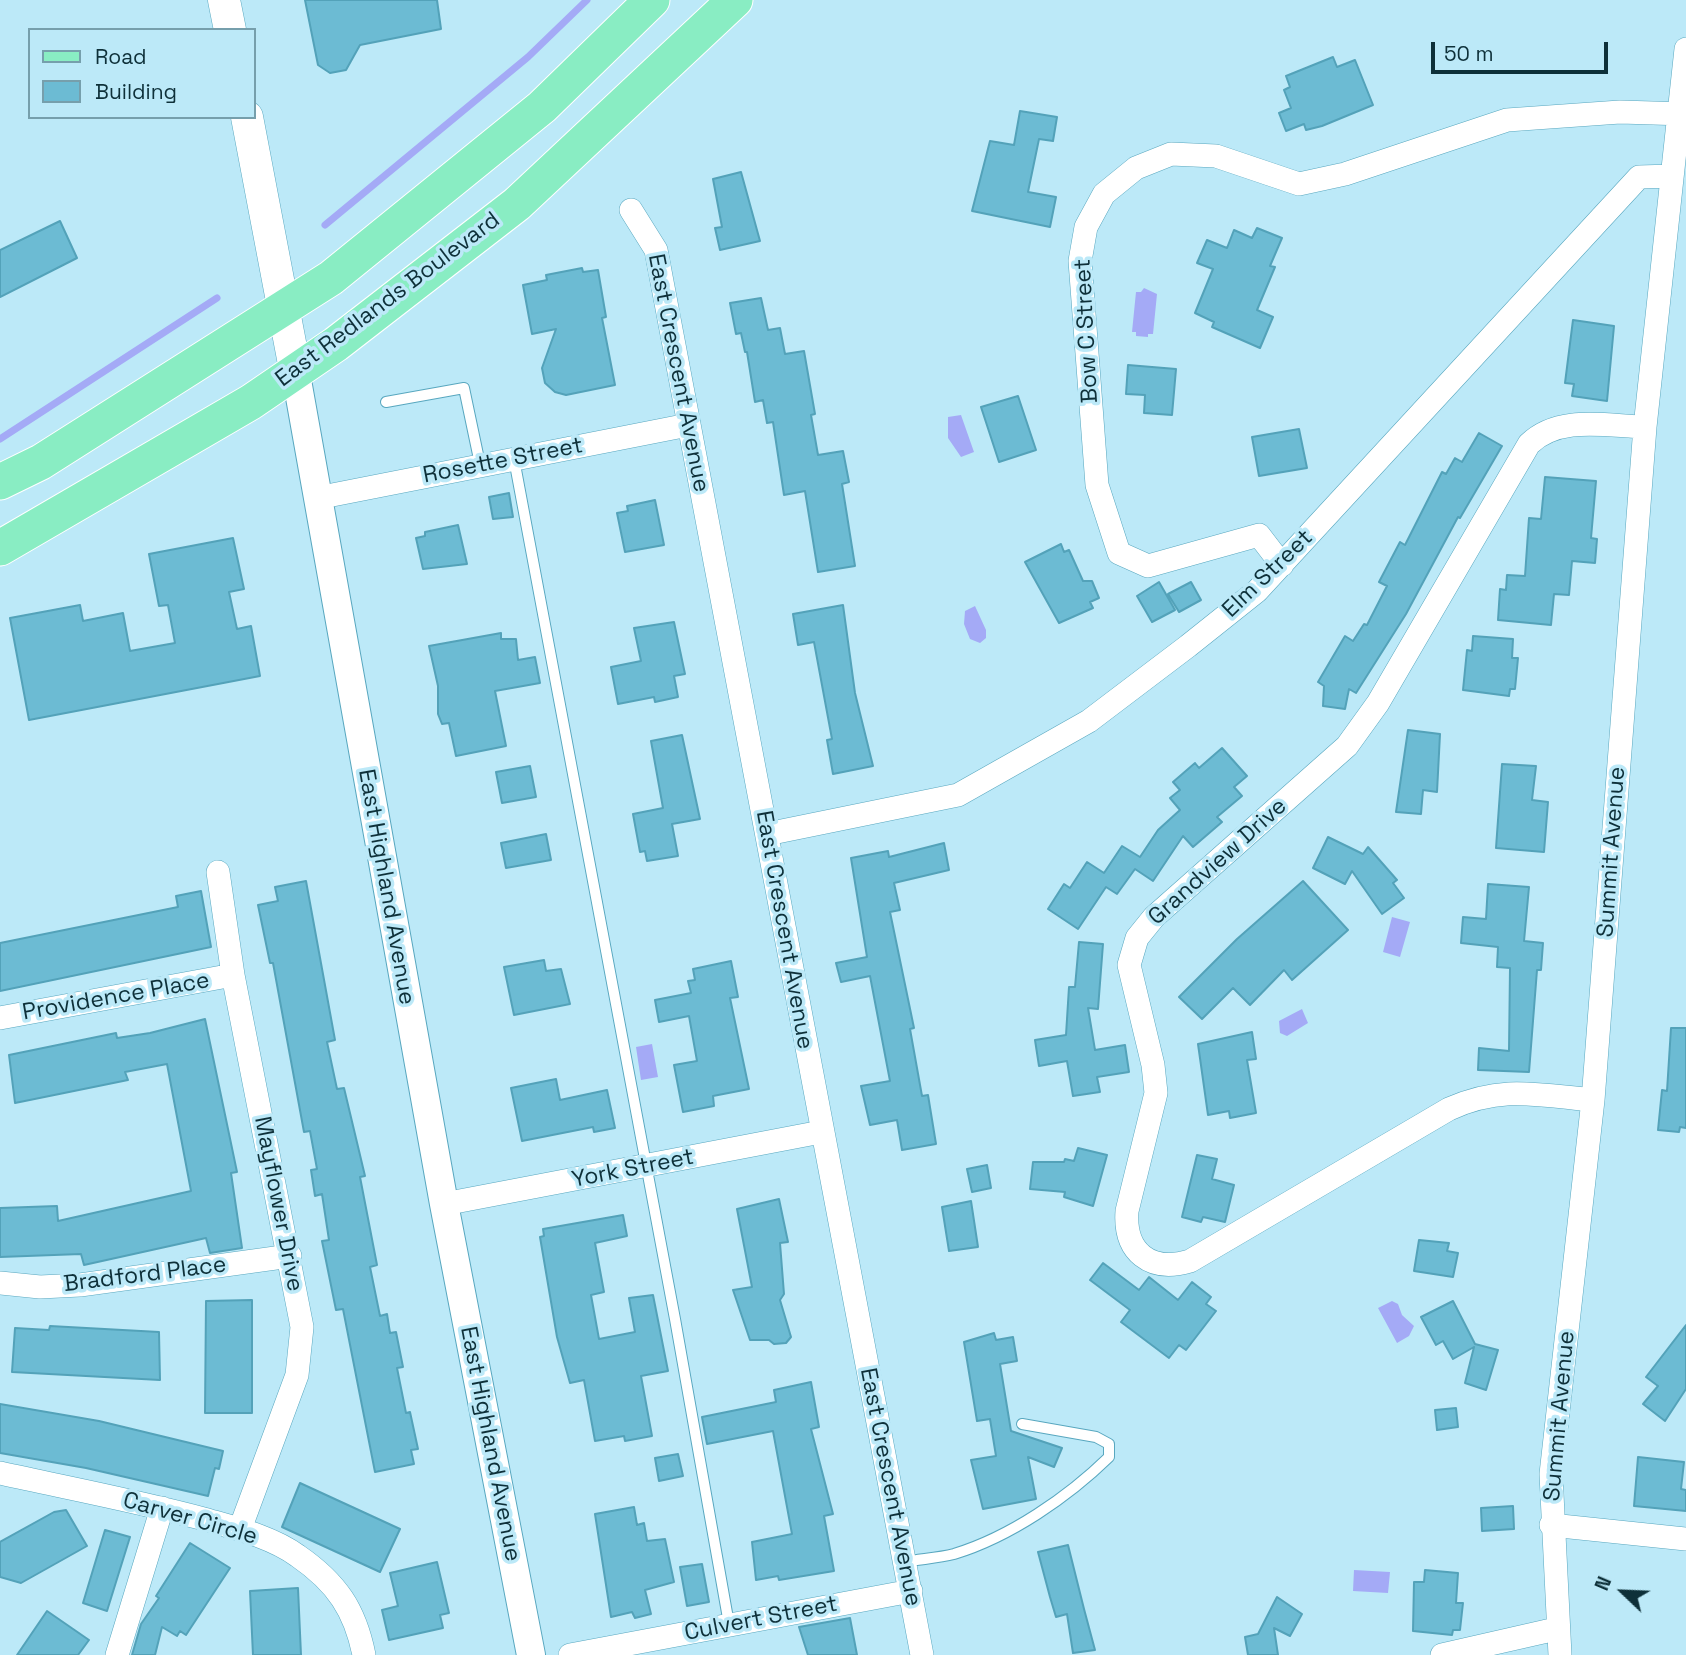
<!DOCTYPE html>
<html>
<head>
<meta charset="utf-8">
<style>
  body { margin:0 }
  #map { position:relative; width:1686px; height:1655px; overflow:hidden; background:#bce9f8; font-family:"Space Grotesk",sans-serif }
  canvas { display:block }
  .legend { position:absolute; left:28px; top:28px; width:228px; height:91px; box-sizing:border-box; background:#bce9f8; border:2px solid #769fac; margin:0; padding:9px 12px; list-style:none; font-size:21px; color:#0e3039 }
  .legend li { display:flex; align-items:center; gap:14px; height:35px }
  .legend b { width:35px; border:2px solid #769fac }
  .north { position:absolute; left:1588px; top:1557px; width:70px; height:70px; -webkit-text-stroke:5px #bce9f8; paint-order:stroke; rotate:293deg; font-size:19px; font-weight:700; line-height:28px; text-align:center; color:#0e3039 }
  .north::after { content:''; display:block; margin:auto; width:24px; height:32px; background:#0e3039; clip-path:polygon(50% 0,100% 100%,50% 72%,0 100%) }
  .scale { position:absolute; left:1431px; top:42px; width:177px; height:32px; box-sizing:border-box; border:4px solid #0e3039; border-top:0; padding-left:9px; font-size:21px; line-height:24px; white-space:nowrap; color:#0e3039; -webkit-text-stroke:5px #bce9f8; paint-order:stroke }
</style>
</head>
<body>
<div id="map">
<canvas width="1686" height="1655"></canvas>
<ul class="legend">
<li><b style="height:9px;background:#89edc3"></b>Road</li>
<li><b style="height:19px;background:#6cbbd3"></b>Building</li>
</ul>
<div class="north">N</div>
<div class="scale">50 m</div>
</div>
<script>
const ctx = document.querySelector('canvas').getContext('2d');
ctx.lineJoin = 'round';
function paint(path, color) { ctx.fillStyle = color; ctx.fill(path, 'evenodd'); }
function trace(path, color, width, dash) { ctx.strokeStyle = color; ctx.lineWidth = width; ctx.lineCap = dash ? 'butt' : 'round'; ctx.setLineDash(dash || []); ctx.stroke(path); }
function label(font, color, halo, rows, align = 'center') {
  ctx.font = font + ' "Space Grotesk",sans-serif'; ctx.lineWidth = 7; ctx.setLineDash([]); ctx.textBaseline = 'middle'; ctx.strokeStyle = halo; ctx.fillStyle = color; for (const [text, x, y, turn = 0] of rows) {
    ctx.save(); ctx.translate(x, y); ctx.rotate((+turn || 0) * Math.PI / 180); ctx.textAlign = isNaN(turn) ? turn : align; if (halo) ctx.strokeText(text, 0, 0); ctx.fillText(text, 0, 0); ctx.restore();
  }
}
const water = new Path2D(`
  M1144 288 1157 294 1153 334H1148V337L1136 336V332H1132L1136 292H1141Z
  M961 415 974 452 961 457 948 438V417Z
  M975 606 986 630V638L980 643 970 639 964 624 965 611Z
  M1392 917 1410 922 1400 957 1383 952Z
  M1302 1009 1308 1023 1287 1036 1280 1033 1279 1021Z
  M652 1044 658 1077 641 1080 636 1047Z
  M1392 1301 1398 1304 1402 1315 1414 1326 1409 1336 1397 1343 1378 1308Z
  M1354 1570 1390 1572 1388 1593 1353 1591Z`);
const stream = new Path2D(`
  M325 225 528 57 587 0
  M0 439 217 298`);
const building = new Path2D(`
  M305 0H437L441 29 360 45 346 70 330 73 318 65Z
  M1333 57 1337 67 1355 60 1373 105 1322 126 1306 130 1304 124 1286 131 1279 113 1291 108 1284 90 1290 87 1286 76Z
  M1020 111 1057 117 1053 141 1039 139 1028 192 1056 197 1050 227 972 211 990 141 1014 145Z
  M741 172 760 241 720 250 715 228 722 227 713 179Z
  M60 221 77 258 0 297V250Z
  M1257 228 1282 238 1270 266 1275 267 1257 310 1273 317 1260 348 1212 327 1214 322 1195 313 1213 269 1197 263 1207 240 1227 248 1234 230 1252 238Z
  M582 268 583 272 598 270 606 317 602 318 615 385 566 395 555 392 545 383 542 368 556 329 532 334 523 285 547 280 546 275Z
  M761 298 768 330 780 328 785 354 804 351 815 414 811 415 818 455 843 451 849 482 842 484 855 566 818 572 805 491 784 495 773 422 767 423 763 400 755 402 747 352H745L741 333 736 334 730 303Z
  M1573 320 1614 326 1607 401 1572 396 1574 384 1565 383Z
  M1128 365 1176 369 1172 415 1144 413 1145 395 1126 394Z
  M1018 396 1036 450 999 462 981 407Z
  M1299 429 1307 468 1259 476 1252 437Z
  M1479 433 1502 446 1460 518 1458 517 1406 614 1356 693 1349 689 1345 709 1323 706 1324 686 1318 682 1345 636 1353 641 1364 624 1367 625 1387 586 1379 582 1400 542 1405 545 1442 472 1446 474 1455 458 1462 462Z
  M1545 477 1596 481 1591 538 1597 539 1595 563 1572 561 1569 595 1554 594 1551 625 1498 620 1500 589 1506 590 1507 575 1525 576 1529 518 1541 519Z
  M509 493 513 517 493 519 489 497Z
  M655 500 664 545 625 552 617 513 628 511 627 506Z
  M458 525 467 564 423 569 416 538 425 536V532Z
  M233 538 244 589 229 592 237 629 251 626 260 676 29 720 10 618 80 605 83 621 123 613 130 651 175 643 168 605 159 606 149 554Z
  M1061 544 1064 552 1069 550 1083 581H1092L1099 598 1090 602 1093 608 1059 623 1025 562Z
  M1159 582 1175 610 1152 622 1137 596Z
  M1191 582 1201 600 1179 612 1168 594Z
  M843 605 855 693 873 766 833 774 827 740 832 739 814 642 798 645 793 614Z
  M674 622 685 674 674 676 678 697 655 702 654 697 618 704 611 667 641 661 634 628Z
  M501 633V639H516L518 660 535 657 540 683 495 691 506 746 456 756 449 723 442 724 438 714V686L429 646Z
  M1473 636 1513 639 1512 658H1518L1515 689H1510L1509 696 1463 690 1467 650 1472 651Z
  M1408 730 1440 734 1437 792 1423 790 1421 814 1396 812Z
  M682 735 700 819 672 824 678 856 647 861 645 851 640 852 633 814 663 808 651 741Z
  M1222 748 1247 776 1234 787 1242 796 1217 817 1222 822 1193 847 1183 836 1153 881 1135 869 1117 894 1106 887 1078 929 1048 909 1064 884 1070 888 1087 862 1104 873 1122 846 1140 857 1158 830 1180 810 1170 798 1180 790 1173 782 1195 763 1199 768Z
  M1502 764 1536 766 1532 800 1548 802 1544 852 1496 848Z
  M530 766 536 797 502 803 496 772Z
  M546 834 551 860 506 868 501 843Z
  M1328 837 1363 854 1368 847 1397 880 1393 883 1404 898 1382 914 1352 871 1345 884 1313 868Z
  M944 843 949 870 894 883 900 910 890 912 914 1028 910 1029 922 1096 928 1095 936 1144 902 1150 897 1120 870 1125 861 1086 890 1081 870 976 841 982 836 963 867 957 851 858 888 851 889 857Z
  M306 881 335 1040 327 1042 337 1089 344 1088 365 1176 360 1177 377 1265 370 1267 380 1316 387 1314 390 1333 396 1332 403 1367 397 1368 406 1413 410 1412 418 1449 411 1450 414 1464 375 1472 343 1309 336 1310 322 1241 329 1240 322 1194 315 1196 311 1170 317 1169 310 1131 304 1132 273 963H270L258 905 278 901 275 887Z
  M1303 881 1348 930 1292 980 1284 970 1250 1005 1233 988 1202 1019 1179 997 1237 939Z
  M1488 884 1529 887 1524 941 1543 943 1541 970H1537L1529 1072 1478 1070 1479 1048 1509 1051 1510 968 1497 967 1498 947 1461 943 1463 917 1486 919Z
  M201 891 211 947 0 991V943L178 907 176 896Z
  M1079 942 1103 944 1098 1009 1088 1008 1095 1050 1125 1045 1129 1072 1097 1077 1100 1092 1073 1096 1067 1061 1039 1066 1035 1040 1066 1035 1069 987H1075Z
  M544 960 546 971 561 969 570 1004 514 1015 504 967Z
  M731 961 738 997 730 998 749 1089 713 1096 714 1106 683 1112 674 1065 697 1061 689 1016 659 1022 655 1000 691 993 688 981 695 980 693 969Z
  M205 1019 237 1172 231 1173 242 1248 210 1253 206 1238 84 1265 81 1254 0 1257V1208L57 1206 58 1221 191 1191 167 1064 125 1072 128 1080 15 1103 9 1055 116 1033 117 1038 150 1033Z
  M1671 1028H1686V1128L1680 1127 1679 1132 1658 1130 1662 1090 1667 1091Z
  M1252 1032 1256 1059 1247 1060 1256 1113 1230 1118 1229 1111 1208 1115 1198 1044Z
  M556 1079 560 1100 607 1090 615 1128 594 1132 593 1127 522 1141 511 1088Z
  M1078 1148 1107 1155 1093 1206 1064 1197 1065 1192 1030 1189 1033 1162H1064L1065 1159 1074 1161Z
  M1197 1155 1217 1159 1212 1179 1234 1185 1225 1222 1203 1217 1201 1222 1182 1217Z
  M987 1165 991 1188 972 1192 967 1169Z
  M779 1199 788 1242 780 1243 784 1294 780 1300 791 1337 786 1343 774 1344 769 1340H750L733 1290 752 1287 737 1209Z
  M971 1201 978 1247 949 1251 942 1207Z
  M623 1215 627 1236 595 1243 604 1292 591 1295 599 1339 635 1332 629 1298 653 1295 668 1371 641 1376 652 1436 625 1441 624 1436 595 1441 584 1380 570 1383 557 1337 540 1237 544 1236 543 1229Z
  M1419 1240 1449 1243 1447 1251 1458 1253 1453 1277 1414 1271Z
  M1103 1263 1139 1290 1149 1277 1178 1300 1192 1282 1211 1297 1206 1304 1216 1311 1186 1350 1179 1345 1169 1358 1121 1322 1130 1310 1090 1280Z
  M252 1300V1413H205L206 1301Z
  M1453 1301 1475 1344 1498 1350 1486 1390 1465 1383 1474 1347 1453 1359 1443 1341 1436 1345 1421 1317Z
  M1686 1325V1389L1665 1421 1643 1404 1658 1386 1646 1377Z
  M50 1326 159 1332 160 1380 12 1372 15 1328 49 1330Z
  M994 1333 996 1340 1013 1337 1017 1361 1000 1364 1011 1431 1062 1448 1054 1467 1028 1457 1036 1499 983 1509 971 1460 996 1456 990 1419 977 1421 964 1342Z
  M811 1382 819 1427 811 1429 833 1514 824 1516 834 1571 779 1580 778 1576 756 1580 752 1542 792 1534 773 1431 707 1444 702 1417 776 1402 774 1390Z
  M0 1404 99 1421 223 1451 219 1469 215 1468 208 1496 86 1468 0 1453Z
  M1456 1408 1458 1427 1437 1430 1435 1410Z
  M678 1454 683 1476 659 1481 655 1458Z
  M1638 1457 1684 1462 1681 1489 1686 1490V1511L1634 1506Z
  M300 1483 400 1529 380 1572 282 1527Z
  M1513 1506 1514 1529 1482 1531 1481 1508Z
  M634 1507 637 1525 644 1523 647 1541 665 1539 674 1582 645 1590 651 1614 635 1618 632 1612 611 1617 595 1514Z
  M66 1510 87 1546 21 1583 0 1577V1542L54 1512Z
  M105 1530 130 1537 107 1611 83 1603Z
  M190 1543 230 1568 186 1635 180 1631 177 1636 162 1627 155 1655H132L141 1624 159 1598 156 1596Z
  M1068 1545 1084 1609 1095 1650 1073 1653 1067 1614 1056 1617 1050 1597 1038 1552Z
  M437 1562 449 1613 440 1615 443 1628 389 1640 382 1610 398 1606 390 1573Z
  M702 1564 709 1602 687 1606 680 1567Z
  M1425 1570 1458 1573 1456 1603H1463L1460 1630H1453L1452 1635 1413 1631 1414 1582H1424Z
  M298 1588 301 1655H253L250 1591Z
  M1277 1597 1302 1614 1290 1636 1274 1628 1278 1655H1248L1245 1637 1258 1634Z
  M47 1611 89 1640 78 1655H17Z
  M850 1618 857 1655H808L799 1627Z`);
const service = new Path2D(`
  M386 402 464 388 480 464
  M514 459 675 1319 729 1624
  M905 1562C921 1559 938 1558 954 1554 1010 1537 1068 1497 1109 1457V1444L1096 1437 1022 1424`);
const minor = new Path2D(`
  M631 210 656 250 922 1655
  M317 498 688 425
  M1282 565 1259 535 1148 566 1119 553 1097 485 1080 261 1086 227 1104 194 1136 168 1171 154 1216 156 1299 184 1345 174 1507 120 1620 112 1686 114
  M767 834 958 795 1089 721 1188 646 1257 591 1639 177 1672 176
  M218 872 233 975 302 1327 297 1375 240 1529
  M0 1018 233 975
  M1593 1100C1538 1095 1502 1085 1449 1109L1190 1261C1150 1273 1124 1252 1127 1211L1156 1093 1153 1065 1129 965 1137 938 1154 917 1347 746 1378 703 1529 444C1559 415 1606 426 1645 427
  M444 1204 821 1132
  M0 1283 40 1287 80 1285 290 1256
  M0 1473C68 1488 137 1501 204 1519 235 1528 272 1537 298 1556 337 1583 355 1610 364 1655
  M1551 1525 1686 1539
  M117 1655 162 1508
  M570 1655 911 1591
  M1442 1655 1556 1629
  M1560 1655 1551 1474 1593 1100 1645 427 1686 49`);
const tertiary = new Path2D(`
  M295 369 444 1204 531 1655`);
const secondary = new Path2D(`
  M224 0 230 30
  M247 117 295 369`);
const primary = new Path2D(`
  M0 482 41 462 331 278 542 107 652 0
  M0 548 251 402 336 344 517 204 735 0`);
const streetNames = [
  ["East Redlands Boulevard",388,300,-37],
  ["Bow C Street",1087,331,-93],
  ["East Crescent Avenue",678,373,79],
  ["Rosette Street",503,461,-11],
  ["Elm Street",1268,574,-44],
  ["Summit Avenue",1612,852,-86],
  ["Grandview Drive",1218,862,-42],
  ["East Highland Avenue",386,887,80],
  ["East Crescent Avenue",784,930,80],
  ["Providence Place",116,997,-10],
  ["York Street",633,1169,-11],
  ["Mayflower Drive",278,1204,79],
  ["Bradford Place",145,1275,-7],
  ["Summit Avenue",1560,1416,-85],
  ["East Highland Avenue",490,1444,79],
  ["East Crescent Avenue",890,1487,79],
  ["Carver Circle",190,1519,16],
  ["Culvert Street",761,1619,-11]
];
paint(water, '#a4aaf6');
trace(stream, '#a4aaf6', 7);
paint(building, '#6cbbd3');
trace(building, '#53a2b9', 2);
trace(service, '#58a7bf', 12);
trace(minor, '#58a7bf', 24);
trace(tertiary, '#58a7bf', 30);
trace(secondary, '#58a7bf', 33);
trace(primary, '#fff', 37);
trace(service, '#fff', 10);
trace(minor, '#fff', 23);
trace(tertiary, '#fff', 28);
trace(secondary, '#fff', 32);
trace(primary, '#89edc3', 35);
label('23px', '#0e3039', '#bce9f8', streetNames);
</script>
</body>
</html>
